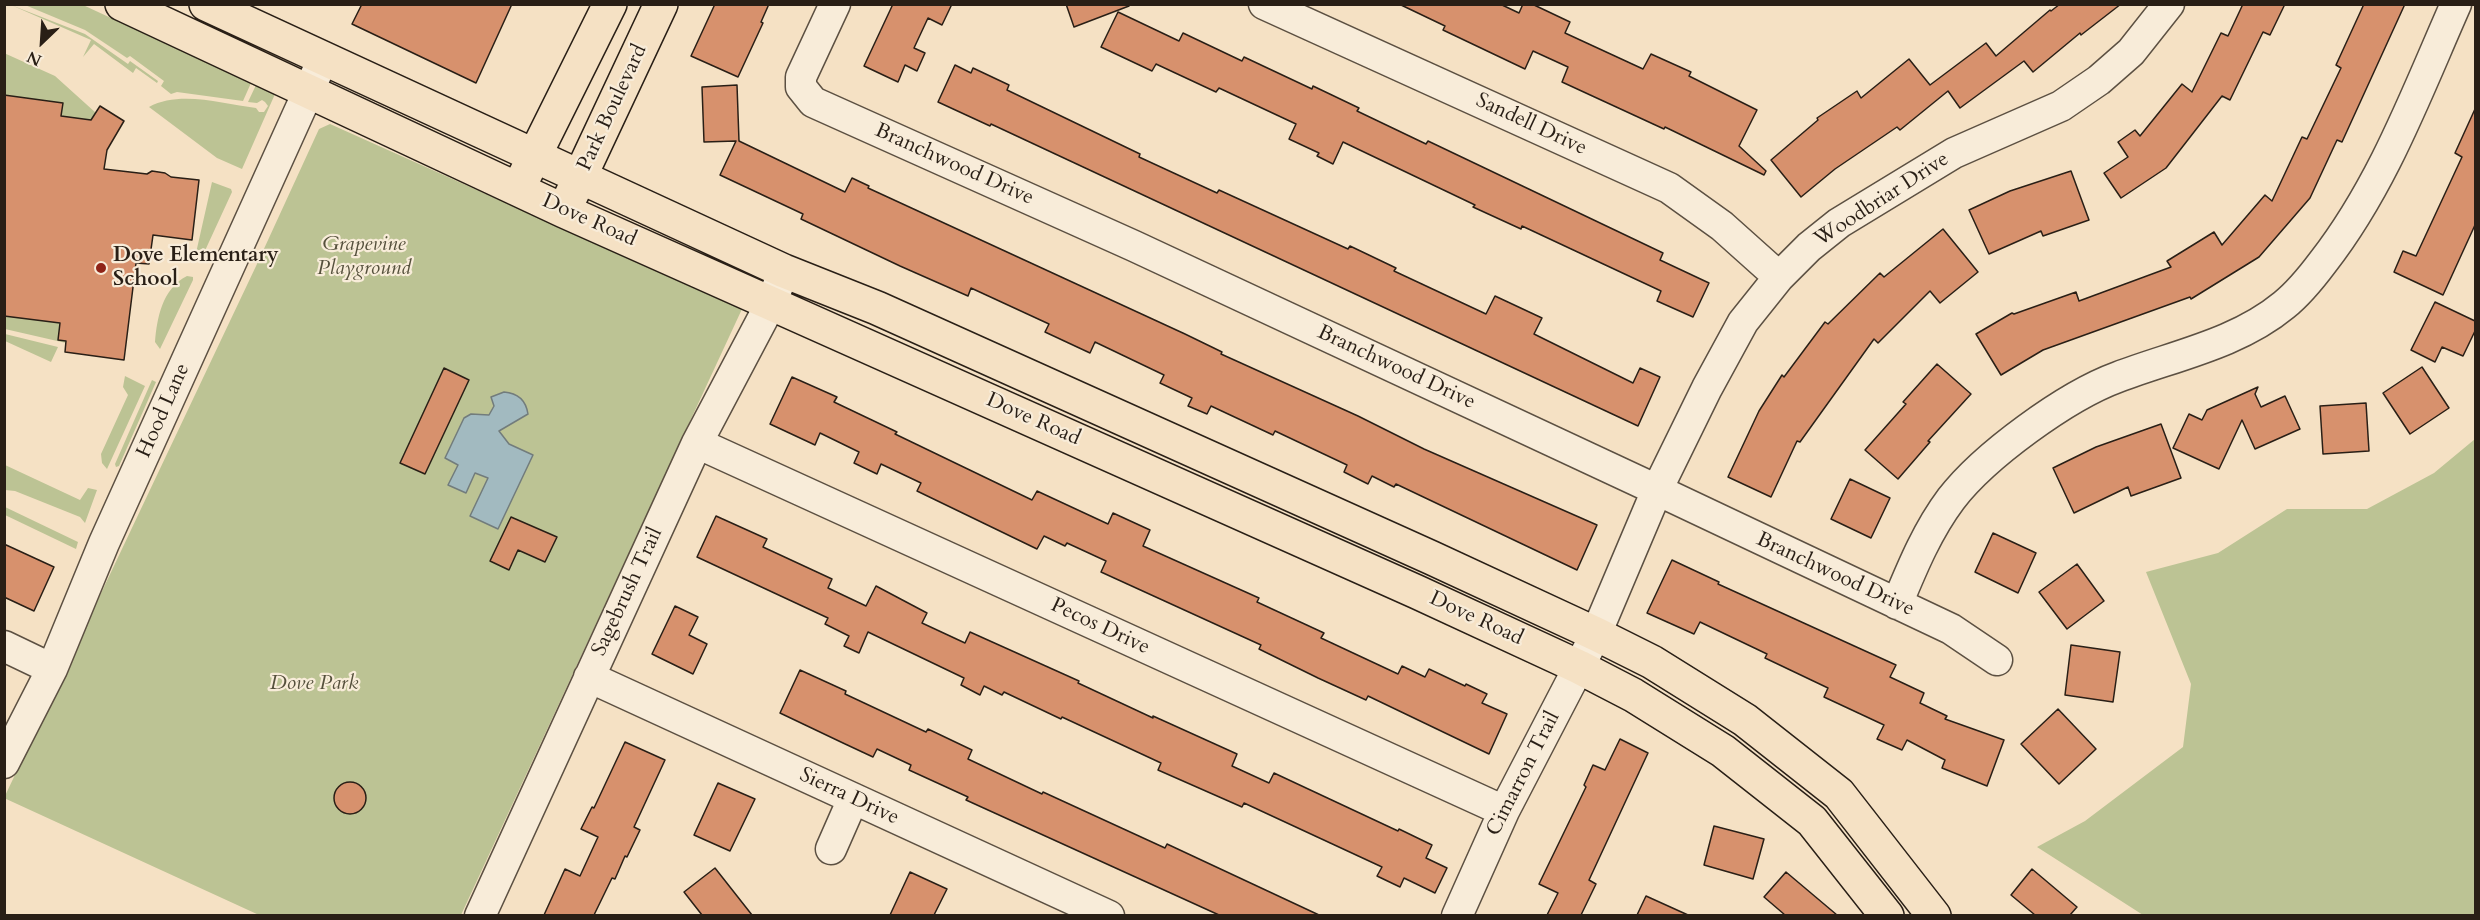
<!DOCTYPE html>
<html>
<head>
<meta charset="utf-8">
<style>
  body { margin:0 }
  #map { position:relative; width:2480px; height:920px; overflow:hidden; background:#f5e1c4; font-family:Cardo,serif }
  canvas { display:block }
  .frame { position:absolute; inset:0; border:6px solid #291f16; pointer-events:none }
  .north { position:absolute; left:12px; top:12px; width:60px; height:60px; -webkit-text-stroke:4px #f8ecd9; paint-order:stroke; rotate:205deg; font-size:16px; font-weight:700; line-height:24px; text-align:center; color:#291f16 }
  .north::after { content:''; display:block; margin:auto; width:21px; height:27px; background:#291f16; clip-path:polygon(50% 0,100% 100%,50% 72%,0 100%) }
</style>
</head>
<body>
<div id="map">
<canvas width="2480" height="920"></canvas>
<div class="frame"></div>
<div class="north">N</div>
</div>
<script>
const ctx = document.querySelector('canvas').getContext('2d');
ctx.lineJoin = 'round';
function paint(path, color) { ctx.fillStyle = color; ctx.fill(path, 'evenodd'); }
function trace(path, color, width, dash) { ctx.strokeStyle = color; ctx.lineWidth = width; ctx.lineCap = dash ? 'butt' : 'round'; ctx.setLineDash(dash || []); ctx.stroke(path); }
function label(font, color, halo, rows, align = 'center') {
  ctx.font = font + ' Cardo,serif'; ctx.lineWidth = 4.5; ctx.setLineDash([]); ctx.textBaseline = 'middle'; ctx.strokeStyle = halo; ctx.fillStyle = color; for (const [text, x, y, turn = 0] of rows) {
    ctx.save(); ctx.translate(x, y); ctx.rotate((+turn || 0) * Math.PI / 180); ctx.textAlign = isNaN(turn) ? turn : align; if (halo) ctx.strokeText(text, 0, 0); ctx.fillText(text, 0, 0); ctx.restore();
  }
}
const green = new Path2D(`
  M11 5 85 34 128 64 130 61 158 81 157 83 136 68 133 73 94 44 83 57 91 40Z
  M25 5H83L251 83 243 101 177 92 171 94 161 86 164 81 130 56 127 58 85 30Z
  M4 53 55 76 96 113 84 132 75 118 61 116 62 103 5 95Z
  M256 85 275 94 242 169 217 158 149 107C180 90 223 104 256 108L259 112H264L268 106 265 102 262 100 257 103 248 102Z
  M330 124 742 309 461 915H259L4 798 257 264 319 129Z
  M212 182 231 189 232 192 203 255 196 253Z
  M187 276 193 277V280L160 349 155 342C157 318 162 289 187 276Z
  M5 316 60 323 66 343 5 329Z
  M5 334 58 347 51 362 5 341Z
  M125 376 145 386 107 469 102 463 101 454 128 395 123 387Z
  M152 380 156 382 119 466 116 467 115 464Z
  M2475 439V915H2143L2037 847 2085 821 2183 747 2191 684 2146 572 2218 553 2287 509H2367L2434 473Z
  M5 465 80 500 88 488 97 490 85 523 80 517 15 491 5 490Z
  M5 507 78 542 76 549 5 515Z`);
const water = new Path2D(`
  M504 392C518 393 526 401 528 414L499 431 509 444 533 455 498 529 470 516 488 478 475 473 466 493 448 485 458 465 445 458 464 418 471 414 489 415 494 406 491 397Z`);
const building = new Path2D(`
  M362 4H512L476 83 352 24Z
  M715 4H769L761 22 763 23 738 77 691 56Z
  M893 4H952L942 25 928 18 914 48 925 53 917 71 905 65 898 82 864 66Z
  M1066 4H1128L1129 6 1074 27Z
  M1399 4H1500L1519 13 1523 4H1532L1570 22 1565 33 1643 69 1651 54 1691 72 1689 76 1757 110 1739 146 1766 171 1764 175 1665 127 1664 129 1562 82 1568 67 1533 51 1525 69 1443 30 1445 26Z
  M2060 4H2121L2081 35 2080 33 2033 72 2024 61 1960 108 1948 91 1900 130 1897 127 1835 169 1801 197 1771 160 1818 120 1817 118 1857 91 1861 98 1909 59 1930 85 1986 43 1996 56 2050 10 2051 11Z
  M2243 4H2285L2270 35 2263 32 2230 100 2222 96 2166 168 2121 198 2104 173 2128 157 2118 142 2135 130 2140 136 2182 84 2192 92 2221 33 2228 36Z
  M2364 4H2405L2342 142 2337 140 2310 198 2259 257 2191 299 2190 297 2043 350 2001 375 1976 334 2012 313 2014 314 2076 292 2079 301 2171 267 2167 261 2214 232 2222 245 2265 195 2272 201 2302 137 2307 139 2341 68 2336 65Z
  M1118 12 1179 41 1183 33 1242 61 1244 57 1312 89 1313 86 1359 108 1357 111 1426 144 1428 141 1663 253 1660 260 1709 283 1693 317 1657 301 1661 291 1522 226 1521 229 1473 207 1475 205 1343 142 1333 164 1317 156 1319 153 1289 139 1296 124 1219 88 1216 92 1156 64 1152 71 1101 47Z
  M955 65 971 73 973 68 1009 85 1007 90 1140 154 1139 157 1217 193 1219 190 1348 249 1350 246 1396 268 1394 271 1486 314 1495 296 1542 318 1534 334 1633 383 1640 368 1660 377 1638 426 991 124 990 126 938 102Z
  M737 85 739 141 845 192 852 178 869 186 868 188 1185 334 1222 352 1221 354 1358 416 1424 449 1597 525 1577 570 1396 484 1394 487 1372 476 1368 484 1344 472 1347 465 1275 431 1273 435 1211 406 1207 414 1188 406 1192 398 1160 383 1164 375 1095 342 1090 353 1045 332 1049 324 971 288 968 296 900 266 801 219 803 214 720 175 736 141 704 142 702 87Z
  M4 95 63 103 61 116 91 120 100 106 124 121 107 150 104 169 147 174 152 171 165 173 171 177 199 180 192 240 153 235 149 264 136 263 124 360 65 352 66 341 58 340 60 323 4 316Z
  M2475 109V225L2443 295 2394 272 2403 251 2416 256 2462 157 2455 153Z
  M2071 171 2089 220 2043 236 2041 231 1989 254 1969 210 2010 191Z
  M1943 229 1978 272 1940 303 1930 291 1878 343 1874 339 1800 442 1797 441 1771 497 1728 477 1759 411 1782 375 1784 377 1825 322 1828 324 1880 273 1884 277Z
  M2435 302 2475 321V331L2463 356 2442 347 2435 362 2411 350Z
  M1937 364 1971 394 1928 441 1930 442 1898 479 1865 450 1906 404 1903 402Z
  M2422 367 2449 408 2410 434 2383 393Z
  M444 368 469 380 425 474 400 463Z
  M792 377 837 397 834 402 897 432 895 434 1032 500 1037 491 1108 524 1113 513 1150 530 1143 546 1259 598 1257 602 1324 633 1321 638 1398 674 1402 666 1425 677 1429 669 1465 686 1466 684 1487 694 1482 703 1507 714 1489 754 1368 696 1366 700 1318 678 1259 649 1261 645 1101 572 1106 561 1067 543 1065 546 1044 536 1037 549 917 491 921 483 881 464 877 474 854 463 859 452 820 433 815 445 770 424Z
  M2258 387 2255 394 2261 407 2285 396 2300 429 2255 449 2242 420 2219 469 2173 448 2189 414 2202 420 2207 410Z
  M2366 403 2369 451 2323 454 2320 406Z
  M2161 424 2181 478 2131 496 2128 487 2074 513 2053 468 2096 447Z
  M1850 479 1890 498 1871 538 1831 519Z
  M716 516 767 539 763 547 832 579 828 588 866 606 876 586 927 613 922 623 965 643 970 632 1079 681 1078 683 1153 718V716L1237 754 1232 766 1269 783 1274 773 1398 831 1399 829 1432 845 1426 858 1447 868 1435 893 1404 878 1400 887 1377 876 1382 867 1244 803 1242 807 1158 770 1161 763 1062 717 1061 719 1004 692 1002 695 984 686 980 695 961 685 964 678 868 632 859 653 844 646 849 636 825 624 828 618 697 557Z
  M511 517 557 537 545 562 518 550 509 570 490 561Z
  M1993 533 2036 553 2018 593 1975 572Z
  M4 544 54 567 34 611 4 597Z
  M1672 560 1719 582 1718 584 1896 665 1890 677 1924 693 1920 703 1947 716 1945 719 2004 740 1987 786 1942 768 1945 760 1907 740 1902 750 1877 739 1884 725 1824 697 1828 688 1765 658 1767 654 1700 622 1694 634 1647 613Z
  M2077 564 2104 601 2067 629 2039 592Z
  M675 606 698 617 689 635 707 644 693 674 652 654Z
  M2071 645 2120 652 2113 702 2065 695Z
  M800 670 846 691 845 694 926 732 928 729 972 750 968 759 1042 794 1043 792 1165 848 1167 844 1319 915H1219L966 800 968 797 909 770 911 765 877 749 873 757 843 743 780 713Z
  M2058 709 2096 749 2059 784 2021 744Z
  M1620 739 1648 753 1589 880 1596 884 1581 915H1547L1558 893 1539 884 1586 787 1584 785 1593 765 1605 770Z
  M625 742 665 760 634 827 640 830 627 857 625 856 615 879 612 878 594 915H544L565 869 580 876 598 837 581 829 592 807 594 808Z
  M334 798a16 16 0 1 1 32 0a16 16 0 1 1-32 0Z
  M718 783 755 799 730 851 694 835Z
  M1714 826 1764 839 1753 879 1704 865Z
  M715 868 752 915H702L684 892Z
  M2032 869 2077 907 2070 915H2035L2011 895Z
  M910 872 947 889 934 915H890Z
  M1786 872 1837 915H1785L1764 897Z
  M1646 896 1688 915H1637Z`);
const minor = new Path2D(`
  M835 4 801 77V87L813 102 1134 246 1657 490 1951 629 1997 660
  M1264 4 1669 188 1722 226 1779 277
  M697 443 1504 811
  M1897 604C1912 568 1927 531 1951 499 1984 456 2066 396 2118 377 2173 356 2237 344 2284 305 2299 293 2311 278 2323 262 2383 185 2417 92 2456 4
  M4 646 52 669
  M589 677 1109 916
  M4 763 52 669 104 543 323 59
  M831 849 853 799
  M480 916 697 443 771 303 784 271
  M1457 916 1504 811 1596 634 1657 490 1707 388 1743 322 1779 277 1809 247 1839 223 1954 153 2061 106 2099 80 2131 52 2169 4`);
const major = new Path2D(`
  M122 4 564 211 1417 592 1579 667 1633 695 1723 751 1812 821 1887 916
  M206 4 784 271 877 308 1432 558 1596 634 1652 662 1745 720 1839 794 1934 916
  M524 177 610 4
  M570 198 661 4`);
const markers = [
  [101,268,6,"#8f2418"]
];
const streetNames = [
  ["Park Boulevard",613,108,-65],
  ["Sandell Drive",1531,125,25],
  ["Branchwood Drive",954,165,24],
  ["Woodbriar Drive",1882,200,-33],
  ["Dove Road",589,221,24],
  ["Branchwood Drive",1396,368,25],
  ["Hood Lane",164,411,-66],
  ["Dove Road",1033,420,24],
  ["Branchwood Drive",1835,575,25],
  ["Sagebrush Trail",628,592,-65],
  ["Dove Road",1476,619,25],
  ["Pecos Drive",1100,627,25],
  ["Cimarron Trail",1524,774,-63],
  ["Sierra Drive",849,797,25]
];
const parkNames = [
  ["Grapevine",364,245],
  ["Playground",364,269],
  ["Dove Park",314,684]
];
const poiNames = [
  ["Dove Elementary",113,256],
  ["School",113,280]
];
paint(green, '#bcc394');
paint(water, '#a2bac0');
trace(water, '#727c7c', 1.5);
paint(building, '#d7916d');
trace(building, '#291f16', 1.5);
trace(minor, '#5c5042', 33);
trace(major, '#291f16', 36);
trace(minor, '#f8ecd9', 30);
trace(major, '#f5e1c4', 33);
for (const [x, y, r, color] of markers) { const dot = new Path2D(); dot.arc(x, y, r, 0, 2 * Math.PI); ctx.fillStyle = color; ctx.fill(dot); trace(dot, '#f8ecd9', 2); }
label('21px', '#291f16', '#f8ecd9', streetNames);
label('italic 21px', '#55503c', '#f8ecd9', parkNames);
label('bold 21px', '#291f16', '#f8ecd9', poiNames, 'left');
</script>
</body>
</html>
